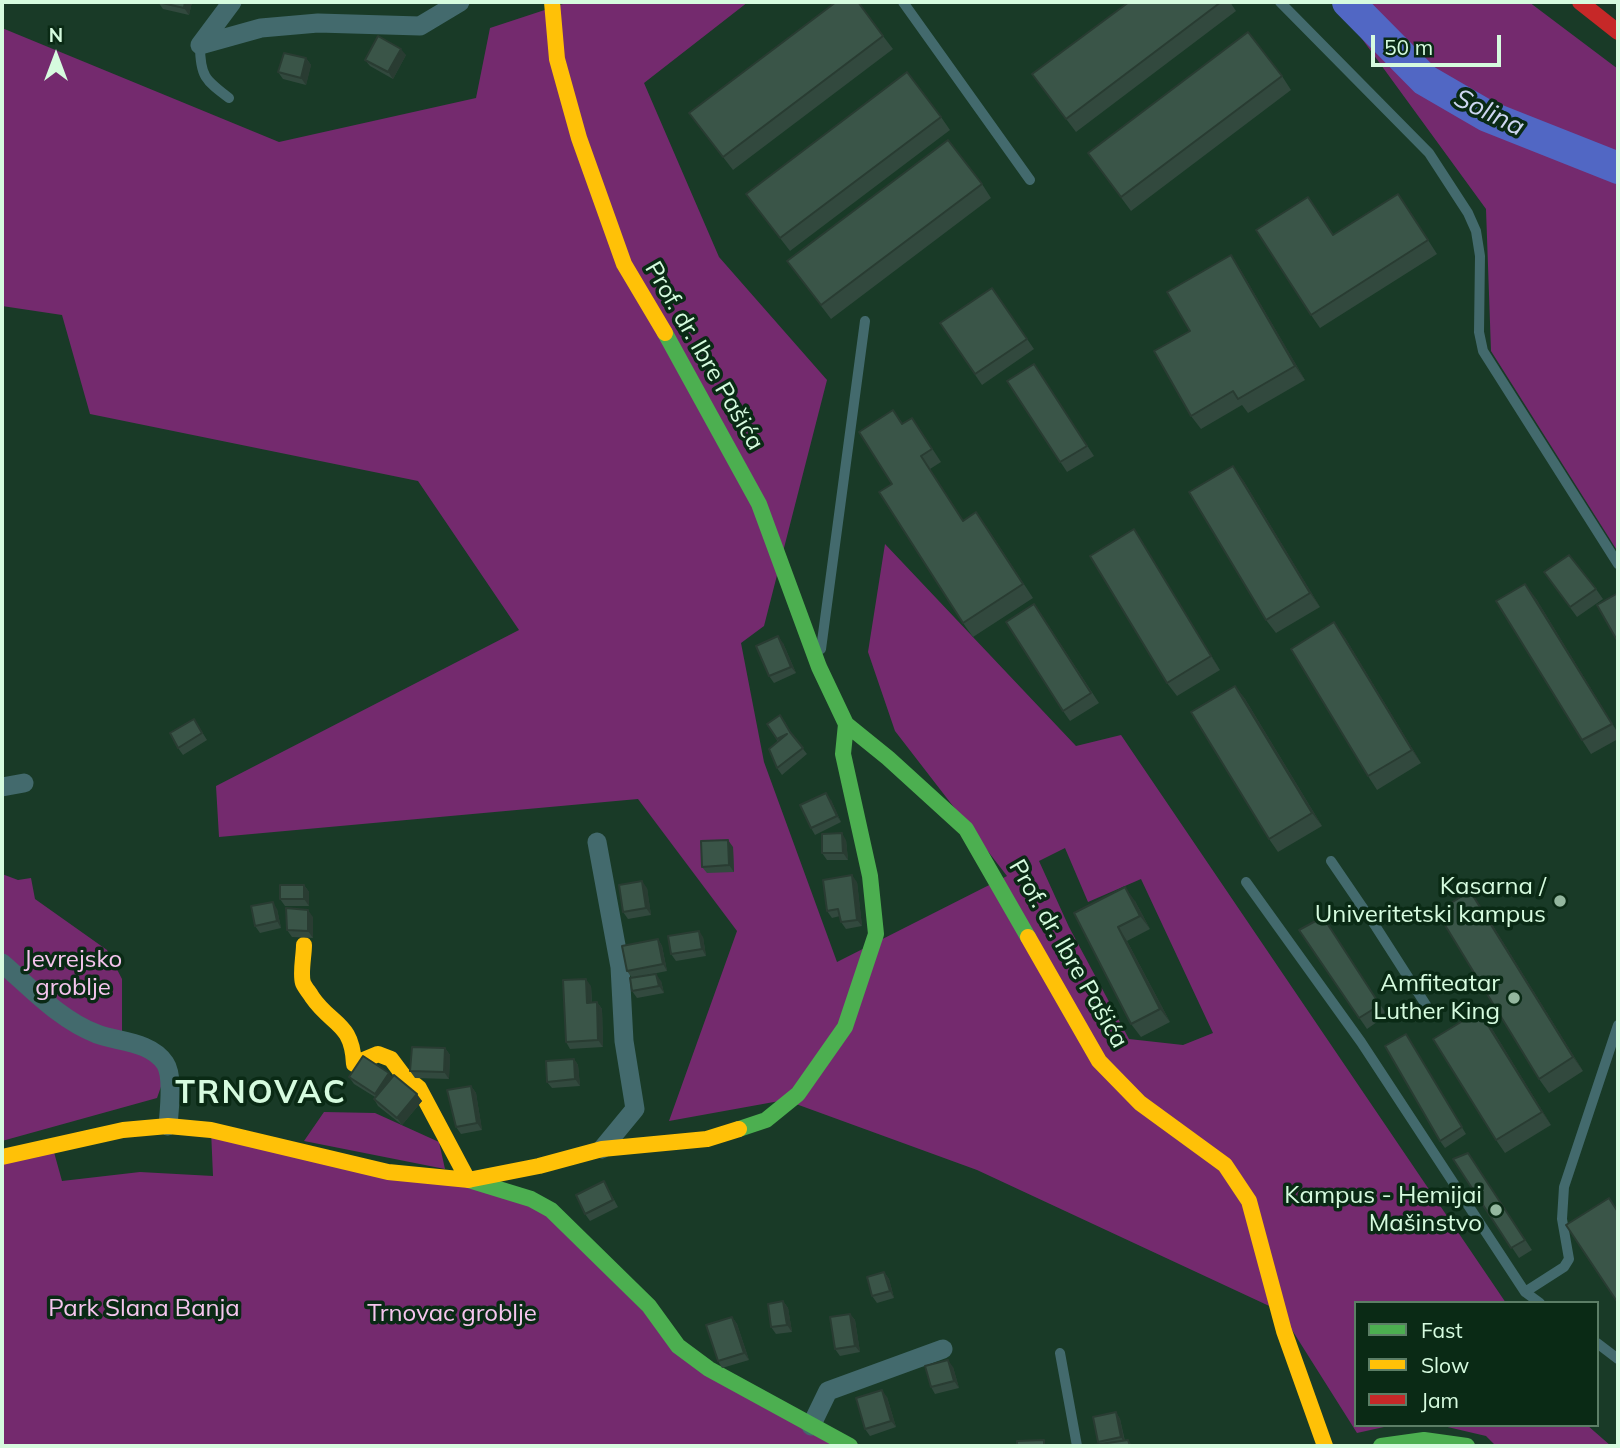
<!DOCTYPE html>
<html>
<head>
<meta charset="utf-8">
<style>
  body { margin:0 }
  #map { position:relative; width:1620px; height:1448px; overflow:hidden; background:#193a27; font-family:Mulish,sans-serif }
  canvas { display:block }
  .frame { position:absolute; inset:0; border:4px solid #d6fbdf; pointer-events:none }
  .legend { position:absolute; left:1354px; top:1301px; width:245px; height:126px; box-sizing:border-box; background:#0a2a15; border:2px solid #5c7e66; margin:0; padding:9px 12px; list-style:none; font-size:21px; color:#d6fbdf }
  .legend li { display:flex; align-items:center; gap:14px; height:35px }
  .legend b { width:35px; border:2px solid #5c7e66 }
  .north { position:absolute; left:21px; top:21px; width:70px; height:70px; -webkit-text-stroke:5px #0a2a15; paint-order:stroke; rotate:0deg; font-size:19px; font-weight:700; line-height:28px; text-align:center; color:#d6fbdf }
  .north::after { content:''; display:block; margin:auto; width:24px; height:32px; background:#d6fbdf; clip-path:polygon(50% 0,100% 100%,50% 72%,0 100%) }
  .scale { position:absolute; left:1371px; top:35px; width:130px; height:32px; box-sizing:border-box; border:4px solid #d6fbdf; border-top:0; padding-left:9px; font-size:21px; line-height:24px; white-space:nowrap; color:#d6fbdf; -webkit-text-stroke:5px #0a2a15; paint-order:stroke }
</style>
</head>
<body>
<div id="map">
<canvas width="1620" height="1448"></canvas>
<div class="frame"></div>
<ul class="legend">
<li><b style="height:9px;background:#4caf50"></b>Fast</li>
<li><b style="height:9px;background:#ffc107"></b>Slow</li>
<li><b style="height:9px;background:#c62828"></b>Jam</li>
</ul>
<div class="north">N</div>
<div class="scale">50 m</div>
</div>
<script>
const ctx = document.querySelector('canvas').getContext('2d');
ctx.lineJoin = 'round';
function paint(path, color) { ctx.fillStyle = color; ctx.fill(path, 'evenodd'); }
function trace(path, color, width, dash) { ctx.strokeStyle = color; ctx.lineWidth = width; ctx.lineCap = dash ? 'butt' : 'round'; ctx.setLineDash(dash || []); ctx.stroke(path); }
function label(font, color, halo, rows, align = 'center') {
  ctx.font = font + ' Mulish,sans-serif'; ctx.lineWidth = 7; ctx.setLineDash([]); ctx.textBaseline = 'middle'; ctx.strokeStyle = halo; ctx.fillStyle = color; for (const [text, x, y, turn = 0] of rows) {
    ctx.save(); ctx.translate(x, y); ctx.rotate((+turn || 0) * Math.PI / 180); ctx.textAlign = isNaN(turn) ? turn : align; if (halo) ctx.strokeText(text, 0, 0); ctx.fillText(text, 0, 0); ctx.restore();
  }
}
const green = new Path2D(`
  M569 2H748L644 83 719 257 827 380 764 626 741 643 764 762 837 962 1007 876 895 731 868 652 885 544 1076 746 1121 735 1506 1303H1356V1425H1393L1357 1433 1280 1311 977 1170 785 1100 669 1121 737 931 638 799 219 837 216 786 519 630 418 481 90 414 62 315 2 306V28L279 142 476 98 490 28ZM1065 848 1088 902 1141 879 1213 1033 1183 1045 1129 1039 1069 927 1039 861Z
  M1371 2H1529L1618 69V552L1491 351 1486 209 1349 21Z
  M2 874 18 880 31 878 35 899 107 950 122 979V1040L150 1050 164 1078 157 1098 2 1141Z
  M324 1112 375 1113 439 1142 445 1169 304 1141Z
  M211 1130 531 1199 678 1346 850 1446H2V1157L52 1145 62 1181 140 1172 213 1176Z
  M1439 1425H1587L1611 1446H1496L1486 1436Z`);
const river = new Path2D(`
  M1348 2 1425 80 1487 116 1618 168`);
const lane = new Path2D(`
  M903 2 1030 180
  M1280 2 1429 153 1468 213 1476 231 1480 256 1479 332 1483 351 1618 564
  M200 45C200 76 205 80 229 98
  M821 649 865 321
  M1331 861 1376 927 1426 1005
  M1246 882 1361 1042 1525 1292 1564 1267 1569 1259 1562 1219 1564 1187 1618 1025
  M1525 1292 1540 1303
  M1597 1343 1618 1359
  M1060 1353 1077 1446`);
const street = new Path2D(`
  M232 2 200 45 261 28 318 23 420 26 460 2
  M2 787 24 783
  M597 842 620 967 624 1041 635 1109 602 1149
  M2 963C31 988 60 1020 97 1034 118 1042 150 1041 165 1063 174 1076 169 1110 168 1126
  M811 1426 828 1391 943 1349`);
const fast = new Path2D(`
  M665 333 759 504 819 667 846 724 888 758 966 829 1028 937
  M739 1129 766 1120 798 1094 845 1027 876 934 870 876 843 754 846 724
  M469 1180 531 1199 551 1210 649 1306 678 1346 709 1369 850 1446
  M1381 1446 1424 1440 1467 1446`);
const slow = new Path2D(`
  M552 2 557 59 579 138 624 264 665 333
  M1028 937 1099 1061 1140 1103 1225 1165 1249 1201 1284 1331 1325 1446
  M304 945C304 956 300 973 303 983 305 988 310 993 312 997 332 1026 352 1022 354 1064L378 1054 391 1059 403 1075 419 1088 468 1180 539 1166 602 1149 707 1139 739 1129
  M2 1157 123 1130 168 1126 211 1130 388 1172 469 1180`);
const jam = new Path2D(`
  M1580 2 1618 32`);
const wall = new Path2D(`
  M158 2H192L189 15 163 9Z
  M1129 2H1230L1236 11 1076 132 1032 74Z
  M883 36 893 49 733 170 689 113Z
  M406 55 393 79 370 66 365 60Z
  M306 58 311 65 306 85 283 79 278 72Z
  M1282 76 1291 90 1131 211 1088 153Z
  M941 117 950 130 790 251 746 194Z
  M982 184 991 198 831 319 787 261Z
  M1407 207 1437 254 1320 328 1311 315 1318 211 1333 235Z
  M1240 269 1305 380 1248 413 1242 405 1201 429 1191 416 1190 331Z
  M992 288 1034 349 982 385 940 323Z
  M1034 364 1094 456 1067 472 1007 381Z
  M893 410 903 424 912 418 941 462 930 469 963 521 986 526 1033 598 973 637 963 623 892 484Z
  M1243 480 1320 607 1276 633 1266 620Z
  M1143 543 1220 670 1177 696 1167 683Z
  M1544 572 1596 589 1603 599 1577 617Z
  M1535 597 1618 733V739L1591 754 1582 740Z
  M1041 614 1099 703 1070 721 1063 711Z
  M1344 636 1421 763 1377 790 1368 776Z
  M783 643 796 673 774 683 769 676Z
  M1235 686 1245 699 1322 826 1278 852 1269 839Z
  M194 719 207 740 183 755 178 748Z
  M785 722 793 736 807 754 782 775 777 768 778 742 767 724Z
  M831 800 841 822 815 835 811 828Z
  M846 840 848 860H827L822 853Z
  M733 847 734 872 707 873 702 867Z
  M857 882 862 926 846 929 841 922 840 916 832 918 827 911Z
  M304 885 309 892V906H285L280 899Z
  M647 888 651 915 628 919 623 912Z
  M1135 901 1150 929 1127 941 1170 1022 1141 1037 1131 1024 1074 913Z
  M1480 905 1583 1071 1549 1093 1539 1079Z
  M277 909 281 928 260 933 255 926Z
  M313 917V938L292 937 287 930Z
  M1323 917 1387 1015 1367 1029 1299 930Z
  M703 937 706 956 676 961 671 954Z
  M658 939 662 946 667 971 632 978 627 971Z
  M661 981 664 993 637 998 632 991Z
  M591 986 592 1002H597L602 1009 603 1047 570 1049 566 1042Z
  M1489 1024 1551 1125 1505 1153 1496 1140Z
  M1406 1034 1466 1134 1445 1148 1440 1141Z
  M445 1048 450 1055 449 1079 415 1078 410 1071Z
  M574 1059 578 1065 580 1086 552 1088 547 1082Z
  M349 1077H392L422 1101 402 1125 378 1106 374 1099 375 1097 354 1084Z
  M471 1086 476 1093 482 1130 461 1134 456 1127Z
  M1468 1153 1532 1250 1519 1258 1453 1159Z
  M604 1181 618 1207 590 1221 585 1214Z
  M884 1272 889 1279 894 1298 877 1303 872 1296Z
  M783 1301 788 1308 792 1332 776 1334 771 1327Z
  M850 1314 855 1320 860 1352 840 1356 835 1349Z
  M732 1317 737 1324 749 1360 722 1368 718 1361Z
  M953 1367 959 1388 935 1394 931 1387Z
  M887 1397 896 1427 870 1436 865 1429Z
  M1116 1412 1120 1419 1125 1441 1128 1440 1132 1446H1087L1100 1444 1098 1442Z`);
const shadedWall = new Path2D(`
  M185 2H192L189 15 184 8Z
  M401 49 406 55 393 79 388 72Z
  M306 58 311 65 306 85 301 78Z
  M1231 255 1240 269 1305 380 1295 366Z
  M1233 466 1243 480 1320 607 1310 593Z
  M1134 529 1143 543 1220 670 1211 656Z
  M1525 584 1535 597 1618 733 1612 724Z
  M1334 622 1344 636 1421 763 1412 750Z
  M778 636 783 643 796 673 791 667Z
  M1235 686 1245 699 1322 826 1312 813Z
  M826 793 831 800 841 822 837 816Z
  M842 833 846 840 848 860 843 853Z
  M728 840 733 847 734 872 729 865Z
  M852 875 857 882 862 926 857 920Z
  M642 881 647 888 651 915 646 908Z
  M304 885 309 892V906L304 899Z
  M1125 887 1135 901 1150 929 1140 916Z
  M1470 891 1480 905 1583 1071 1573 1057Z
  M273 902 277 909 281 928 277 921Z
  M308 910 313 917V938L308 931Z
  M1118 927 1127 941 1170 1022 1160 1009Z
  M699 931 703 937 706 956 702 949Z
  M658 939 662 946 667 971 663 964Z
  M656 974 661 981 664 993 659 986Z
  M586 979 591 986 592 1010 587 1003Z
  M597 1002 602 1009 603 1047 598 1040Z
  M1479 1011 1489 1024 1551 1125 1542 1112Z
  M445 1048 450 1055 449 1079 444 1072Z
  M574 1059 578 1065 580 1086 575 1079Z
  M389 1073 394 1080 380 1101 375 1094Z
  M471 1086 476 1093 482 1130 477 1123Z
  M417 1094 422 1101 402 1125 397 1118Z
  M884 1272 889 1279 894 1298 890 1291Z
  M783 1301 788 1308 792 1332 787 1325Z
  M850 1314 855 1320 860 1352 855 1346Z
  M732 1317 737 1324 749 1360 744 1353Z
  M948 1360 953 1367 959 1388 954 1381Z
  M882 1390 887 1397 896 1427 891 1421Z
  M1116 1412 1120 1419 1125 1444 1121 1437Z`);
const building = new Path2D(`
  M158 2H185L184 8Z
  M836 2H858L883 36 723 157 689 113Z
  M1129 2H1221L1066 119 1032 74Z
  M1248 32 1282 76 1121 197 1088 153Z
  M378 36 401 49 388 72 365 60Z
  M284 53 306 58 301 78 278 72Z
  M907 72 941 117 780 238 746 194Z
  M948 140 982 184 821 305 787 261Z
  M1398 194 1428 240 1311 315 1256 230 1308 197 1333 235Z
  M1231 255 1295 366 1238 399 1233 391 1191 416 1154 351 1190 331 1167 292Z
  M992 288 1027 339 975 374 940 323Z
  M1034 364 1087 446 1060 462 1007 381Z
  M893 410 902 424 912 418 932 449 921 456 963 521 976 512 1023 584 963 623 879 492 892 484 859 432Z
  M1233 466 1310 593 1266 620 1189 492Z
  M1134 529 1211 656 1167 683 1090 556Z
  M1569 555 1596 589 1570 607 1544 572Z
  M1525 584 1612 724 1582 740 1496 601Z
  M1618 593V642L1597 605Z
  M1034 604 1091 693 1063 711 1006 622Z
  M1334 622 1412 750 1368 776 1291 649Z
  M778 636 791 667 769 676 756 646Z
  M1235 686 1312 813 1269 839 1191 712Z
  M780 715 790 732 803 748 777 768 769 749 787 734 777 739 767 724Z
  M194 719 202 733 178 748 170 733Z
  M826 793 837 816 811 828 800 805Z
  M842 833 843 853H822V834Z
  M728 840 729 865 702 867 701 841Z
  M852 875 857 920 841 922 838 909 827 911 823 880Z
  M642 881 646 908 623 912 619 885Z
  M280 885H304V899H280Z
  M1125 887 1140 916 1118 927 1160 1009 1131 1024 1074 913Z
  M1470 891 1573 1057 1539 1079 1437 912Z
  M273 902 277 921 255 926 251 906Z
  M286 908 308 910V931L287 930Z
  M1323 917 1380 1005 1359 1018 1299 930Z
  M699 931 702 949 671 954 668 936Z
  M658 939 663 964 627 971 622 946Z
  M656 974 659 986 632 991 630 978Z
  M586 979 587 1003 597 1002 598 1040 566 1042 563 980Z
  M1479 1011 1542 1112 1496 1140 1433 1039Z
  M1406 1034 1462 1127 1440 1141 1385 1046Z
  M412 1047 445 1048 444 1072 410 1071Z
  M363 1056 389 1073 375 1094 349 1077Z
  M574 1059 575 1079 547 1082 546 1061Z
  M394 1075 417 1094 397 1118 374 1099Z
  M471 1086 477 1123 456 1127 447 1090Z
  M1468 1153 1525 1240 1511 1248 1453 1159Z
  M604 1181 613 1200 585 1214 576 1195Z
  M1609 1198 1618 1212V1303L1566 1225Z
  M884 1272 890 1291 872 1296 867 1277Z
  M783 1301 787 1325 771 1327 768 1304Z
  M850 1314 855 1346 835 1349 830 1317Z
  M732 1317 744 1353 718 1361 706 1325Z
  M948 1360 954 1381 931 1387 925 1366Z
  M882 1390 891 1421 865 1429 856 1398Z
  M1116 1412 1121 1437 1098 1442 1093 1417Z
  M1044 1440V1446H1017V1441Z
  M1128 1440 1130 1446H1087Z`);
const markers = [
  [1560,901,7,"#94b79f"],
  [1514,998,7,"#94b79f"],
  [1496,1210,7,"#94b79f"]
];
const streetNames = [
  ["Prof. dr. Ibre Pašića",704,356,60],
  ["Prof. dr. Ibre Pašića",1068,954,60]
];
const poiNames = [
  ["Kasarna /",1546,887],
  ["Univeritetski kampus",1546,915],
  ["Amfiteatar",1500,984],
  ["Luther King",1500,1012],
  ["Kampus - Hemijai",1482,1196],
  ["Mašinstvo",1482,1224]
];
const parkNames = [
  ["Jevrejsko",73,960],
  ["groblje",73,988],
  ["Park Slana Banja",144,1309],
  ["Trnovac groblje",452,1314]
];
const waterNames = [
  ["Solina",1489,113,26]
];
const districtNames = [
  ["TRNOVAC",261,1093]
];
paint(green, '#742a6e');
trace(river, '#5167c4', 32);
trace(lane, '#436a6d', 10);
trace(street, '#436a6d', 19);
trace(fast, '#4caf50', 16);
trace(slow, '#ffc107', 16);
trace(jam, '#c62828', 16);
paint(wall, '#32493e');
paint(shadedWall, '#293c32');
paint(building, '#3a5548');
trace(building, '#293c32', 2);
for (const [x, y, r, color] of markers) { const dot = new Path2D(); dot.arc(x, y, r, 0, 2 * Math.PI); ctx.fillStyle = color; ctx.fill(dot); trace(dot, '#0a2a15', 2.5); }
label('24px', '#d6fbdf', '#0a2a15', streetNames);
label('24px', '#d6fbdf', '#0a2a15', poiNames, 'right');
label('24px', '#f6c5ee', '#0a2a15', parkNames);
label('italic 26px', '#ced7f2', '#0a2a15', waterNames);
ctx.letterSpacing = '2px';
label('bold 32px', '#d6fbdf', '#0a2a15', districtNames);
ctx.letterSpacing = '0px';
</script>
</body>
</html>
